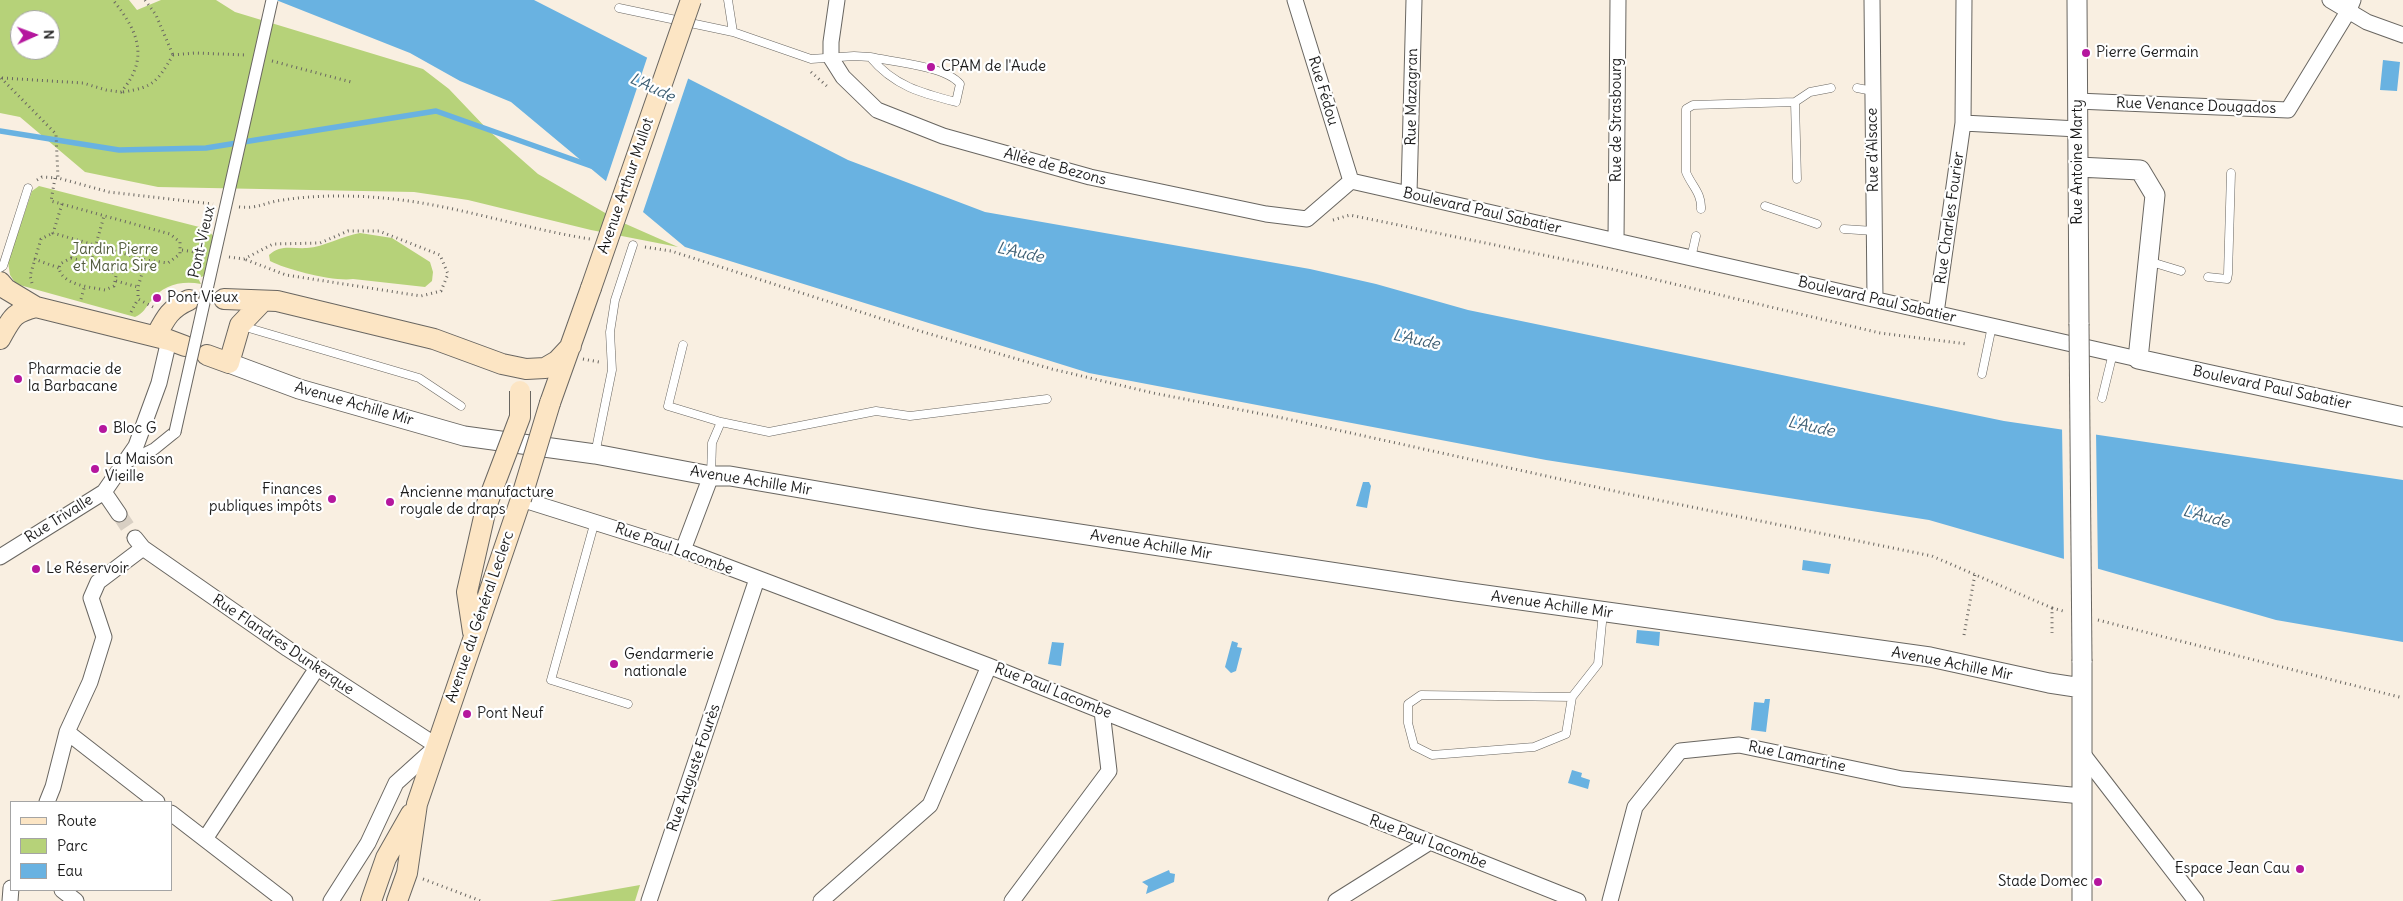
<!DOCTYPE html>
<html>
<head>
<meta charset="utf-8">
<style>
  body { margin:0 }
  #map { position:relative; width:2403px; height:901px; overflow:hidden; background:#f9efe1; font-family:Delius,sans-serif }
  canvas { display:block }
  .legend { position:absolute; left:10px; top:801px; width:162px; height:90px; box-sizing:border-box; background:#fff; border:1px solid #a4a4a4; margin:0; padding:6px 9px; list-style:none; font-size:15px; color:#1c1c1c }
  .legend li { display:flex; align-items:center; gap:10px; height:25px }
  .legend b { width:25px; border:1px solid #a4a4a4 }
  .north { position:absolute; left:10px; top:10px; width:50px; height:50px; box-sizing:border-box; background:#fff; border:1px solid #a4a4a4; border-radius:50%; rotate:88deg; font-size:14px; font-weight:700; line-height:20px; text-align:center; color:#1c1c1c }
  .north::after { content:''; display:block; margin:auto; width:18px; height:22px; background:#b5179e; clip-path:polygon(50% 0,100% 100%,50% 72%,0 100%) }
</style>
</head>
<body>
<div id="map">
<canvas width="2403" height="901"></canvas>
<ul class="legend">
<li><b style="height:6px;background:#fce5c4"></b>Route</li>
<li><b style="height:14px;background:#b6d279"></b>Parc</li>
<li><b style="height:14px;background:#69b2e1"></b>Eau</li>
</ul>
<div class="north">N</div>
</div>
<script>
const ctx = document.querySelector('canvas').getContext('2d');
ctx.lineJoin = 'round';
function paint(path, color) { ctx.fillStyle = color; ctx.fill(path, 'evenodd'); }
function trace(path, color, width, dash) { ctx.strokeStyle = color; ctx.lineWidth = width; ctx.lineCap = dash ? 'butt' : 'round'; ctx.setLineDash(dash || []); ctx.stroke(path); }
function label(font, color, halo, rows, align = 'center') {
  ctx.font = font + ' Delius,sans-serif'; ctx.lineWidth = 4.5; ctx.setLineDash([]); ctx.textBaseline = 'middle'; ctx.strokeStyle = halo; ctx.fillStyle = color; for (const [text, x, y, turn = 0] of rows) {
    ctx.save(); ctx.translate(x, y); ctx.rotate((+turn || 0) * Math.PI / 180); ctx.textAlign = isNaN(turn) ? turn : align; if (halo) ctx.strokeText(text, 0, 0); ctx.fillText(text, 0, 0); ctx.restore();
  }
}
const green = new Path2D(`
  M0 0H129L137 10 161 0H216L235 12 423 69 449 89 488 130 538 174 619 221 678 247 591 230 468 200 414 192 158 187 85 172 20 117 0 113ZM20 20H50V50H20Z
  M39 186 211 230 209 231 214 237 204 276 198 278 201 284C182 280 162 285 151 301 145 308 144 313 135 317L16 284 10 275 8 262 32 191Z
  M360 233 392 238 430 262 433 272 432 281 425 287 353 279C335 282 287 270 270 261L269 255C281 244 292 249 307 248 324 247 342 236 360 233Z
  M640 885 635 901H549Z`);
const water = new Path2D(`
  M276 0H534L848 160 985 212 1310 269 1376 284 1468 310 2004 421 2403 480V642L2276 620 1929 520 1546 460 1089 373 685 247 511 102 460 81 410 53Z
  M2383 60 2400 62 2397 91 2380 90Z
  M1363 482H1369L1371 486 1367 508 1356 506Z
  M1803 560 1831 564 1829 574 1802 570Z
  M1637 630 1660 632 1659 646 1636 643Z
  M1232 641 1238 643 1237 647 1242 648 1236 671 1231 673 1225 667Z
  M1052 642 1064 643 1061 666 1048 664Z
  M1765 699H1770L1766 732 1751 730 1754 702 1764 703Z
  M1572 770 1582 773 1581 777 1590 780 1588 789 1568 783Z
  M1169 870 1170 873 1175 874 1174 882 1146 894 1148 886 1142 882Z`);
const pier = new Path2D(`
  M648 55 689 76 642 215 605 184Z
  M2062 427 2096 432 2098 571 2064 562Z`);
const stream = new Path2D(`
  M0 131 119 150 206 148 436 111 594 167`);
const minorTunnel = new Path2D(`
  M119 514 135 538`);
const path = new Path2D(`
  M145 0 156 15 173 55
  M173 55 195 53 247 55
  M272 61 351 82
  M811 72 829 88
  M1 78 56 134 58 178 109 192 213 204
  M2 78 83 83 106 90 121 92C150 58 138 31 113 0
  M123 92C154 87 157 82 173 55
  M55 178 51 201 170 234 180 242V254L168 263 146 260 138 287V299L153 307
  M37 180 42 177 57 178
  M62 204 53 233 146 260
  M239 207C259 209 265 202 283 200 315 195 351 195 383 198 453 204 520 228 590 239
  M1333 220 1350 215 1611 269 1880 333 1967 344
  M645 247 671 251 923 332 1052 369 1153 393 1278 417 1628 494 1932 556 2052 608V633
  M182 250 201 253
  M229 257 244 259 273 244 320 243 348 231H379L440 255 448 274 441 291 421 296 286 275 244 259
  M71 258 107 267 116 276 114 286 105 290C90 287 62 285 59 268L60 264Z
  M34 259 59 268
  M91 262 104 216
  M116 281 138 287
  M32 283 30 276 41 239 53 233
  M81 299 85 285
  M131 312 138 299
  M583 359 599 362
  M2052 608 2063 611
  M2098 620 2403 698
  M1964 635 1975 574
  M423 879 481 901`);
const service = new Path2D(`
  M728 0 733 32
  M619 8 733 32 811 59 854 56 870 57C894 86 921 93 956 102L960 84C946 66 893 62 870 57
  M1857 88 1873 91
  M1797 179 1795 102 1810 92 1831 88
  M1765 206 1817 224
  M1701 209C1702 193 1691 185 1686 172V109L1693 105 1795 102
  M1844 229 1874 231
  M1691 258 1696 236
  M2148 261 2181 271
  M0 268 3 266 28 188
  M2208 277 2227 279 2228 274 2231 173
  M242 326 419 378 461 406
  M683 345 668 406 721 422 712 443 711 476
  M1982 374 1992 326
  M2102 398 2113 353
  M721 422 769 432 876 411 910 416 1047 399
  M595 454 612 370 610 332 615 300 633 245
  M595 521 551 680 628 704
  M1572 697 1566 734 1534 747 1432 755 1414 746 1408 723V704L1421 695 1572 697 1598 664 1603 612`);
const pedestrian = new Path2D(`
  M124 464 154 449 175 432`);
const minor = new Path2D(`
  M837 0 831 42V58L843 77 877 110 943 136 1090 177 1266 214 1307 219 1351 181
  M1295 0 1351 181
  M1872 0 1875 299
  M2330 0 2367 22 2403 35
  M2077 101 2288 110 2349 10 2353 0
  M1963 123 2078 129
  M1351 181 2138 359
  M1409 194 1414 0
  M1616 241 1618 0
  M1936 313 1963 123 1964 0
  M104 492 119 514
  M521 499 683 550 989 666 1578 901
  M135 538 143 548 288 649 437 746 396 783 368 843 331 901
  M683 550 711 476
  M0 557 104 492 136 446 159 383 169 340
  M67 732 157 802
  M2082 753 2196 901
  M47 802 53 787 67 732 90 682 104 637 91 598 98 582 143 548
  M171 813 285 901
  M205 839 317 668
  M62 890 76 901
  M10 901 11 888
  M649 901 757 579
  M821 901 930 805 989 666
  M1012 901 1109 771 1102 711
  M1336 901 1430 842
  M1610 901 1635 807 1680 751 1739 745 1902 779 2082 796`);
const tertiary = new Path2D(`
  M2077 0 2079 324
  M2078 167 2140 170 2155 195 2138 359 2403 417
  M229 363 299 389 464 436 595 454 711 476H730L981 519 1456 591 1930 657 2049 683 2082 688
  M2082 661V901`);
const secondary = new Path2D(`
  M0 282 6 289 36 307
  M224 299 277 301 434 339 502 364 526 369 545 368 557 361 571 346
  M156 336C165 319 170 308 189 300
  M0 339C12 318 12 313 36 307L169 340 185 346
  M207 355 229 363 240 325 263 301
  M550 403 591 288
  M473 632 467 592 487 504
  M371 901 386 858 411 814
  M397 901 407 873 417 804 521 499`);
const pedestrianBridge = new Path2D(`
  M175 432 272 0`);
const tertiaryBridge = new Path2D(`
  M2079 324 2082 661`);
const secondaryBridge = new Path2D(`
  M591 288 691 0
  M521 499 550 403
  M487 504 520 417V391`);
const markers = [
  [2086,53,5,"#b5179e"],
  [931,67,5,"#b5179e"],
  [157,298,5,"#b5179e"],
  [18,379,5,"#b5179e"],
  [103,429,5,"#b5179e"],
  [95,469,5,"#b5179e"],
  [332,499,5,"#b5179e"],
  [390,502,5,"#b5179e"],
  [36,569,5,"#b5179e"],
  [614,664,5,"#b5179e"],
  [467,714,5,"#b5179e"],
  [2300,869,5,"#b5179e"],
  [2098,882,5,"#b5179e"]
];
const poiNames = [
  ["Pierre Germain",2096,53],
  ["CPAM de l'Aude",941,67],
  ["Pont Vieux",167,298],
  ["Pharmacie de",28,370],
  ["la Barbacane",28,387],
  ["Bloc G",113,429],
  ["La Maison",105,460],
  ["Vieille",105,477],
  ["Finances",322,490,"right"],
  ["publiques impôts",322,507,"right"],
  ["Ancienne manufacture",400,493],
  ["royale de draps",400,510],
  ["Le Réservoir",46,569],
  ["Gendarmerie",624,655],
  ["nationale",624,672],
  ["Pont Neuf",477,714],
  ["Espace Jean Cau",2290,869,"right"],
  ["Stade Domec",2088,882,"right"]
];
const streetNames = [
  ["Rue Fédou",1323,91,73],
  ["Rue Mazagran",1412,97,-89],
  ["Rue Venance Dougados",2196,106,2],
  ["Rue de Strasbourg",1617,120,-90],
  ["Rue d'Alsace",1873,150,-91],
  ["Rue Antoine Marty",2078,162,-90],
  ["Allée de Bezons",1055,167,15],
  ["Avenue Arthur Mullot",626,186,-71],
  ["Boulevard Paul Sabatier",1482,211,13],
  ["Rue Charles Fourier",1950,218,-82],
  ["Pont-Vieux",202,242,-77],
  ["Boulevard Paul Sabatier",1877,300,13],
  ["Boulevard Paul Sabatier",2272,388,12],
  ["Avenue Achille Mir",354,404,16],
  ["Avenue Achille Mir",751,481,9],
  ["Rue Trivalle",59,519,-32],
  ["Avenue Achille Mir",1151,545,9],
  ["Rue Paul Lacombe",674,549,20],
  ["Avenue Achille Mir",1552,605,8],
  ["Avenue du Général Leclerc",480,617,-71],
  ["Rue Flandres Dunkerque",283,645,34],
  ["Avenue Achille Mir",1952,664,11],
  ["Rue Paul Lacombe",1053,691,22],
  ["Rue Lamartine",1797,757,12],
  ["Rue Auguste Fourès",694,768,-71],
  ["Rue Paul Lacombe",1428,842,21]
];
const parkNames = [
  ["Jardin Pierre",115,250],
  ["et Maria Sire",115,267]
];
const waterNames = [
  ["L'Aude",652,88,25],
  ["L'Aude",1020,253,12],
  ["L'Aude",1416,340,12],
  ["L'Aude",1811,427,12],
  ["L'Aude",2206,517,15]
];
paint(green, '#b6d279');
paint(water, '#69b2e1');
paint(pier, '#f9efe1');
trace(stream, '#69b2e1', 5.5);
trace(minorTunnel, '#d8cfc3', 15, [15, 8]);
trace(service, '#696661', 9);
trace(pedestrian, '#696661', 13);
trace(minor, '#696661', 17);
trace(tertiary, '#696661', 21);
trace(secondary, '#696661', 22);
trace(path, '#696661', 3, [1, 4]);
trace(service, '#fff', 8);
trace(pedestrian, '#fff', 11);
trace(minor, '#fff', 15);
trace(tertiary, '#fff', 19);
trace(secondary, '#fce5c4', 20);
trace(pedestrianBridge, '#696661', 13, []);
trace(tertiaryBridge, '#696661', 21, []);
trace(secondaryBridge, '#696661', 22, []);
trace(pedestrianBridge, '#fff', 11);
trace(tertiaryBridge, '#fff', 19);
trace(secondaryBridge, '#fce5c4', 20);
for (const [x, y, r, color] of markers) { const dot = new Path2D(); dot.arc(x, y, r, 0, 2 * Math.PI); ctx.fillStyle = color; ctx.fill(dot); trace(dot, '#fff', 2); }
label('15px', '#1c1c1c', '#fff', poiNames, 'left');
label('15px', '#1c1c1c', '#fff', streetNames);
label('15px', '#525c3d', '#fff', parkNames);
label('italic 16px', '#3f6075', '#fff', waterNames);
</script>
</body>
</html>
